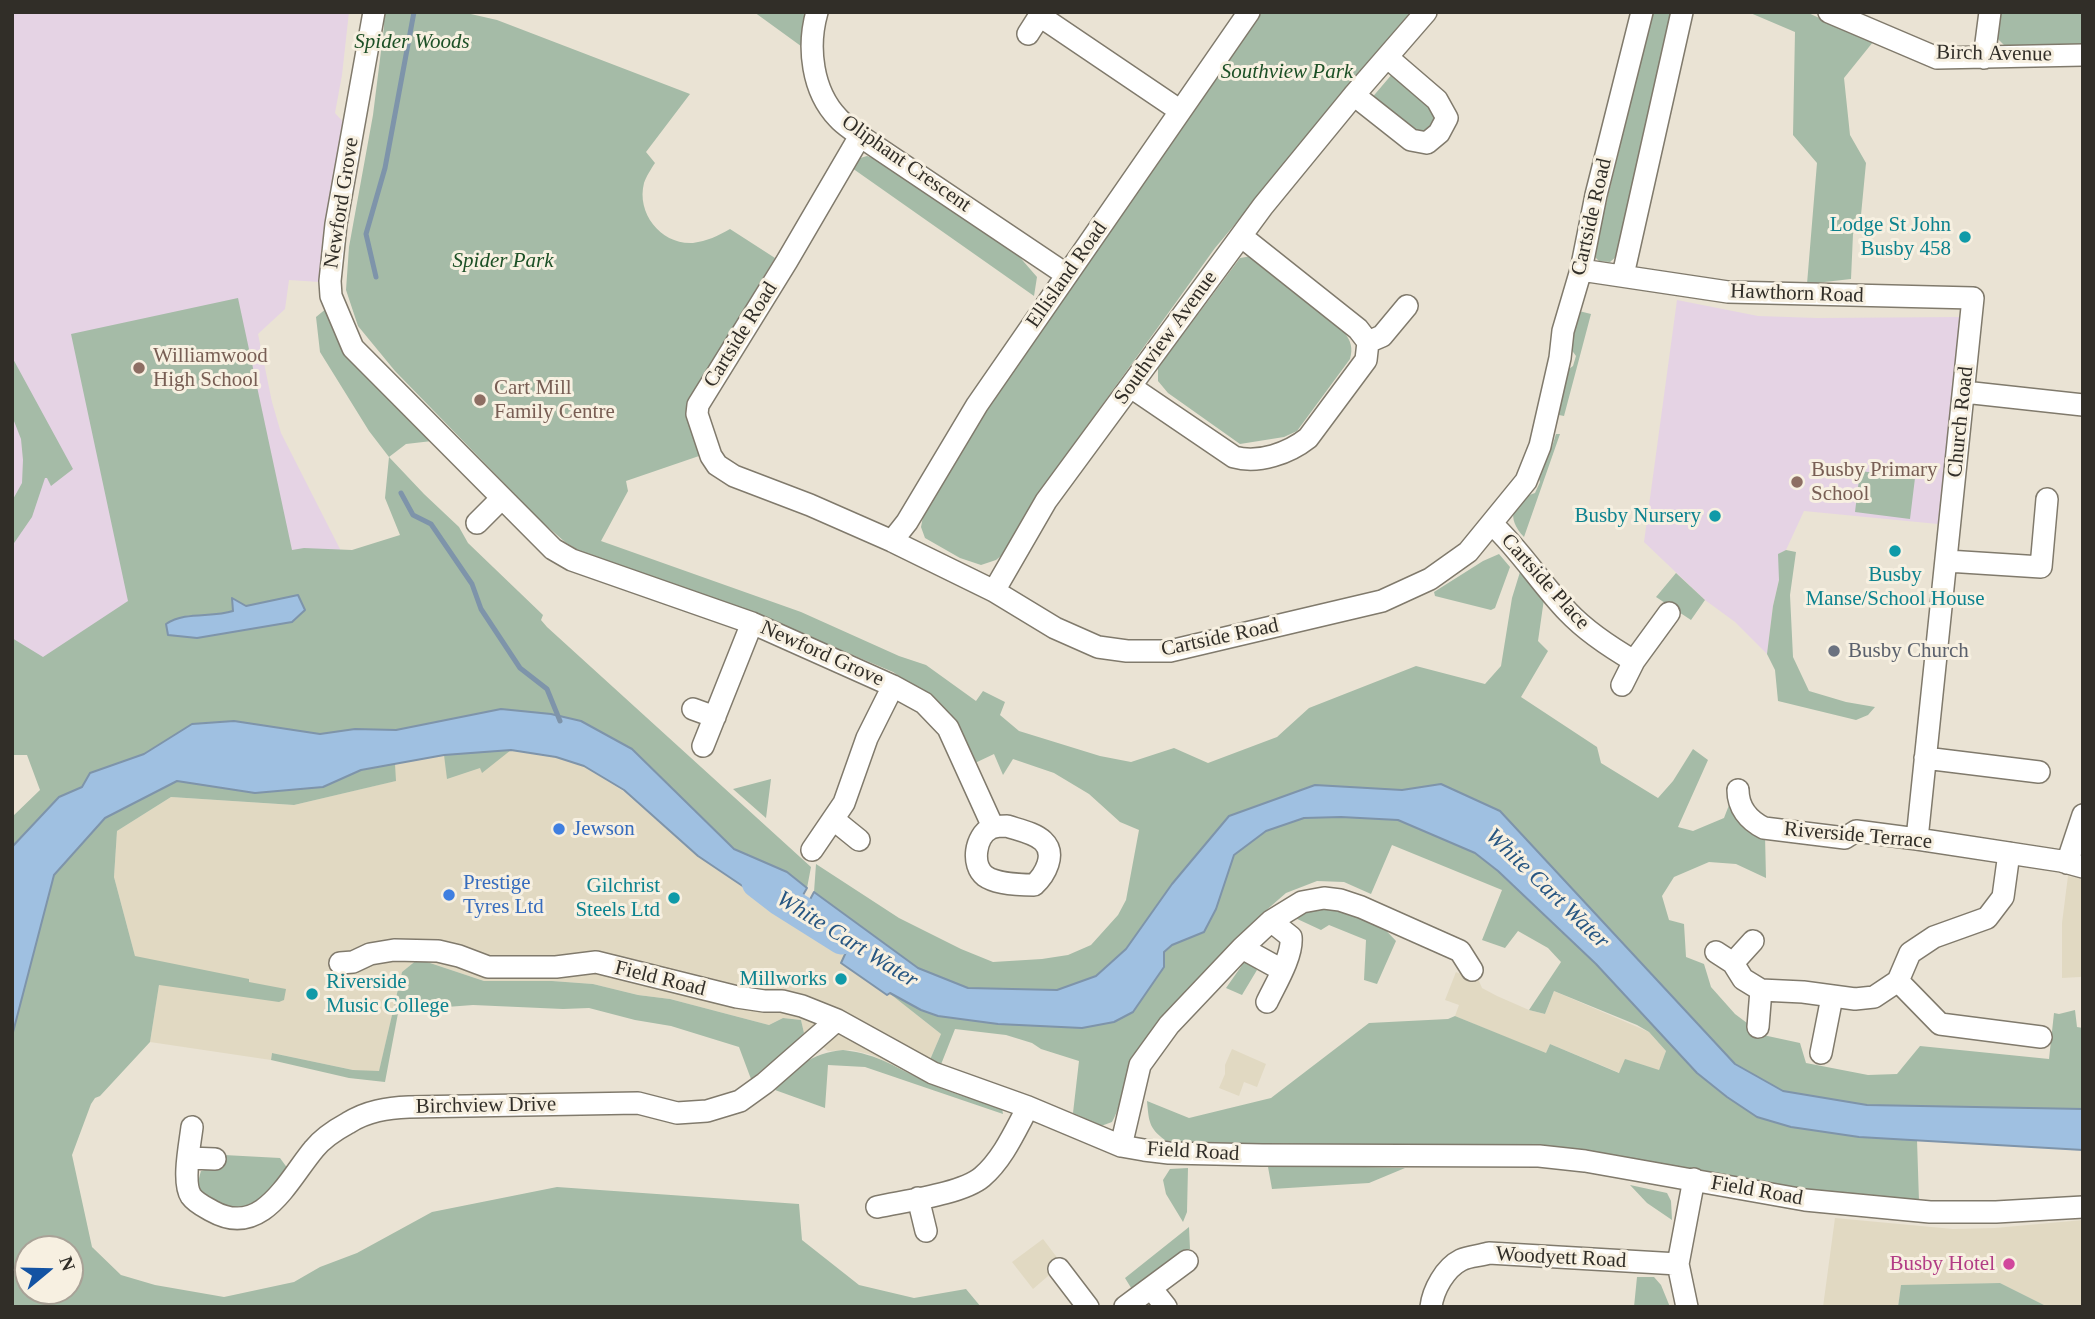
<!DOCTYPE html>
<html>
<head>
<meta charset="utf-8">
<style>
  body { margin:0 }
  #map { position:relative; width:2095px; height:1319px; overflow:hidden; background:#eae3d4; font-family:"Times New Roman",serif }
  canvas { display:block }
  .frame { position:absolute; inset:0; border:14px solid #312e28; pointer-events:none }
  .north { position:absolute; left:14px; top:1235px; width:70px; height:70px; box-sizing:border-box; background:#f7f0e1; border:2px solid #a8a297; border-radius:50%; rotate:71deg; font-size:19px; font-weight:700; line-height:28px; text-align:center; color:#312e28 }
  .north::after { content:''; display:block; margin:auto; width:24px; height:32px; background:#1353a3; clip-path:polygon(50% 0,100% 100%,50% 72%,0 100%) }
</style>
</head>
<body>
<div id="map">
<canvas width="2095" height="1319"></canvas>
<div class="frame"></div>
<div class="north">N</div>
</div>
<script>
const ctx = document.querySelector('canvas').getContext('2d');
ctx.lineJoin = 'round';
function paint(path, color) { ctx.fillStyle = color; ctx.fill(path, 'evenodd'); }
function trace(path, color, width, dash) { ctx.strokeStyle = color; ctx.lineWidth = width; ctx.lineCap = dash ? 'butt' : 'round'; ctx.setLineDash(dash || []); ctx.stroke(path); }
function label(font, color, halo, rows, align = 'center') {
  ctx.font = font + ' "Times New Roman",serif'; ctx.lineWidth = 6; ctx.setLineDash([]); ctx.textBaseline = 'middle'; ctx.strokeStyle = halo; ctx.fillStyle = color; for (const [text, x, y, turn = 0] of rows) {
    ctx.save(); ctx.translate(x, y); ctx.rotate((+turn || 0) * Math.PI / 180); ctx.textAlign = isNaN(turn) ? turn : align; if (halo) ctx.strokeText(text, 0, 0); ctx.fillText(text, 0, 0); ctx.restore();
  }
}
const built = new Path2D(`
  M511 750 556 757 584 766 623 791 698 856 762 901 848 950 841 963 888 995 889 993 941 1034 929 1062 915 1076 872 1055 852 1050 828 1051 804 1033 801 1020 783 1018 769 1025 670 999 638 995 593 984 552 981H484L418 959 402 972 379 1072 353 1070 272 1053 271 1060 150 1042 159 984 135 956 114 877 117 831 171 797 294 805 395 781V764L444 755Z
  M2068 876 2083 879V976L2080 977 2062 978V923Z
  M1456 972 1479 981 1482 988 1497 996 1529 1010 1545 1014 1554 991 1649 1032 1666 1051 1659 1070 1620 1073 1550 1044 1546 1054 1455 1016 1459 1005 1445 1000Z
  M1232 1049 1266 1064 1257 1087 1244 1082 1239 1096 1219 1088 1225 1074V1065Z
  M1835 1218 1953 1229 1995 1228 2083 1220V1307H2048L2000 1283 1901 1286 1898 1307H1823Z
  M1043 1239 1062 1264 1033 1289 1012 1262Z`);
const education = new Path2D(`
  M12 12H349L342 75 335 113 344 123 320 282 289 280 285 309 258 334 272 402 281 433 345 559 12 687Z
  M1677 300 1758 316 1817 318 1960 317 1938 524 1804 511 1786 550 1779 554V580L1773 606 1767 654 1735 622 1705 600 1644 542Z`);
const green = new Path2D(`
  M384 12H462L497 20 690 94 646 152 655 163C651 169 646 177 644 183 636 214 662 245 693 243 707 241 718 236 730 229L775 258 691 396 689 419 699 456 626 481 628 491 601 541 801 612 899 656 926 665 976 701 983 691 1005 702 1000 715 1019 731 1100 756 1131 762 1174 748 1208 763 1277 737 1309 708 1416 666 1485 684 1501 666 1512 598 1520 572 1544 599 1538 641 1548 651 1521 697 1597 747 1601 763 1658 798 1673 781 1693 749 1708 760 1678 827 1693 831 1724 818 1729 805 1737 818 1765 835 1766 878 1736 864 1709 862 1674 877 1662 896 1669 920 1684 924 1686 957 1704 964 1711 987 1735 1014 1763 1035 1800 1043 1806 1063 1868 1075 1897 1074 1920 1046 2049 1059 2054 1013 2059 1014 2075 1010 2077 1027 2083 1028V1109L1867 1105 1783 1091 1735 1064 1666 991 1441 784 1402 790 1315 785 1194 859 1172 884 1126 949 1096 976 1057 990 968 988 918 968 814 892 816 864 899 918 961 949 993 962 1042 959 1068 955 1091 945 1118 915 1126 900 1139 830 1120 822 1089 794 1054 773 1013 759 1003 775 994 754 975 763 918 689 893 672 760 616 578 550 565 542 541 521 395 371 358 326 346 290 349 247 373 115 384 27Z
  M754 12H809L805 49Z
  M1258 12H1413L1215 248 1051 476 1026 515 1007 551 996 560 981 565 960 558 925 538 921 527 925 506 982 411Z
  M1653 12H1673L1618 255 1610 262 1599 261 1594 256 1596 245Z
  M1748 12H1806L1873 42 1844 78 1850 135 1866 163 1861 215 1853 234 1851 279 1807 284 1817 163 1793 135 1795 32Z
  M1998 12H2083V44L2005 46 1994 35Z
  M1393 73 1434 105 1439 125 1421 134 1370 100Z
  M867 156 883 162 1017 254 1037 277 1034 296 852 168 857 159Z
  M1252 256 1344 332C1351 341 1353 348 1350 359L1297 431 1284 437 1240 444 1168 393 1158 381V368L1240 258Z
  M238 298 292 550 304 548 352 550 400 535 385 498 389 457 369 431 320 352 316 317 327 308 432 441 406 444 389 457 424 494 459 527 468 543 543 615 541 620 547 627 811 867 807 888 787 872 734 849 632 749 581 721 551 714 501 709 396 730 355 729 320 734 234 721 192 724 144 754 90 774 82 787 59 797 12 847V817L40 790 27 755H12V638L43 657 128 601 71 334Z
  M1579 311 1591 314 1564 416 1554 414 1563 373 1573 366 1576 356 1568 345Z
  M12 357 73 469 51 486 47 478H45L32 517 12 546V501L22 483 23 460 21 439 12 416Z
  M1556 434H1560L1524 537C1506 518 1511 501 1535 493L1540 482 1537 472 1543 451 1552 447Z
  M1860 471 1915 478 1910 519 1855 512Z
  M1786 550 1796 552 1790 595 1793 657 1809 691 1846 702 1875 707 1868 715 1856 720 1778 701 1775 670 1767 654 1773 606 1779 580 1778 554Z
  M1499 554 1510 567 1495 608 1491 610 1435 596 1434 592 1483 561Z
  M1676 573 1705 600 1691 620 1656 597Z
  M511 750 482 773 480 768 447 779 444 755Z
  M395 764 396 781 294 805 171 797 117 831 114 877 135 956 249 979V982L286 989 284 1000 279 1002 159 985 150 1042 100 1096 95 1098 91 1104 72 1155 92 1247 121 1275 155 1285 224 1297 294 1282 320 1267 357 1253 432 1212 557 1187 799 1204 802 1240 859 1285 914 1298 966 1289 981 1307H12V1036L54 875 105 818 177 781 255 793 323 787 361 770ZM28 1249H70V1291H28Z
  M771 779 766 818 733 789Z
  M1341 817 1398 820 1475 853 1498 871 1596 964 1697 1073 1727 1097 1757 1117 1791 1127 1859 1137 1917 1140 1919 1201 1854 1198 1542 1145H1374L1168 1142C1149 1129 1149 1123 1147 1101L1189 1118 1271 1098 1369 1023 1448 1019 1455 1016 1546 1053 1550 1044 1619 1073 1625 1059 1659 1070 1666 1051 1649 1032 1637 1025 1554 991 1545 1014 1529 1010 1561 962 1548 948 1518 931 1505 948 1482 940 1502 890 1392 845 1371 894 1344 882 1317 881 1286 893 1263 913 1137 1052C1122 1072 1125 1100 1112 1122L1101 1126 1073 1113 1079 1061 1041 1049 1032 1043 1006 1035 955 1029 940 1067 929 1062 941 1034 889 993 938 1016 998 1024 1082 1028 1114 1022 1133 1012 1164 967V952L1172 945 1204 932 1216 909 1234 855 1266 831 1304 818Z
  M1336 906 1378 922 1396 941 1377 984 1364 980 1366 940 1329 925 1321 930 1293 917 1297 912Z
  M418 959 484 981H552L593 984 638 995 670 999 769 1025 783 1018 801 1020 804 1033 788 1049 751 1079 739 1047 671 1026 635 1020 589 1008 563 1009 473 1005 420 1009 399 1008 385 1082 349 1078 271 1060 272 1053 353 1070 379 1071 402 972Z
  M1245 961 1257 970 1242 995 1226 988Z
  M843 1050C880 1054 897 1069 929 1083 952 1094 978 1100 1002 1108L1003 1114 865 1067 828 1065 825 1108 775 1090C796 1068 810 1053 843 1050Z
  M224 1155 280 1158 288 1169C277 1182 264 1201 247 1207 237 1211 229 1208 220 1204 202 1197 194 1192 201 1171L209 1169Z
  M1326 1166 1405 1168 1369 1183 1272 1189 1268 1167Z
  M1188 1168 1187 1212 1183 1222 1166 1194 1163 1180 1170 1169Z
  M1630 1185 1667 1193 1671 1201 1672 1220 1647 1203Z
  M1189 1227 1190 1249 1133 1291 1125 1278Z
  M1637 1277H1654L1661 1285 1670 1307H1634Z
  M2000 1283 2048 1307H1898L1901 1285Z`);
const water = new Path2D(`
  M298 595 305 610 292 622 197 638 168 635 166 624C186 611 211 618 233 611L232 598 246 606Z
  M501 709 551 714 581 721 632 749 734 849 787 872 807 888 790 918 698 856 624 790 584 766 556 757 511 750 444 755 361 770 323 787 255 793 177 781 105 818 54 875 12 1036V847L59 797 82 787 90 773 144 754 192 724 234 721 320 734 355 729 396 730Z
  M1441 784 1500 811 1735 1064 1783 1091 1867 1105 2083 1109V1150L1859 1137 1791 1127 1757 1117 1727 1097 1697 1073 1596 964 1498 871 1475 853 1398 820 1341 817 1304 818 1266 831 1234 855 1216 909 1204 932 1172 945 1164 952V967L1133 1012 1114 1022 1082 1028 998 1024 938 1016 921 1010 890 993 887 995 841 963 847 950 798 922 814 892 918 968 968 988 1057 990 1096 976 1126 949 1172 884 1229 816 1315 785 1402 790Z`);
const stream = new Path2D(`
  M376 277 366 234 385 168 414 12
  M401 493 413 515 431 524 472 584 481 609 520 668 547 689 560 721`);
const river = new Path2D(`
  M758 882 780 899 842 938`);
const minor = new Path2D(`
  M374 12 336 224 330 281 331 296 353 348 553 549 572 560 752 623 893 686 924 703 948 728 993 827
  M817 12C807 47 812 91 838 118 844 125 853 130 860 136L1067 275
  M1829 12 1937 58 2083 55
  M1040 16 1179 110
  M1028 34 1042 12
  M1984 58 1990 12
  M1354 95 1411 140 1427 143 1439 133 1447 118 1437 100 1387 57
  M860 136 787 261 698 405 697 414 711 456 717 465 734 476 810 505 892 541 994 591 1055 628 1098 647 1127 651H1170L1382 601 1430 579 1468 552 1526 481 1540 446 1560 358 1563 331 1581 270 1596 195 1642 12
  M1581 270 1728 292 1973 298 1917 839
  M1623 275 1682 12
  M1368 342 1382 336 1407 306
  M1131 387 1234 457C1259 464 1289 453 1308 438L1366 360 1368 342 1358 329 1241 236
  M1964 392 2083 405
  M477 523 502 498
  M1492 524C1521 551 1541 584 1568 612 1587 632 1610 647 1634 661
  M892 541 907 522 977 405 1249 12
  M1947 561 2041 567 2047 499
  M994 591 1046 501 1263 206 1354 95 1426 12
  M1622 685 1634 661 1669 613
  M693 709 715 717
  M703 746 752 623
  M1925 758 2039 772
  M1738 790C1738 807 1748 820 1764 828L1845 838 1856 831 1917 839 2061 861 2083 867
  M833 819 859 840
  M1007 826C1019 830 1035 833 1043 841 1057 854 1045 875 1034 885 1022 885 996 884 985 876 971 865 975 836 991 828 996 826 1002 826 1007 826Z
  M812 850 844 803 867 738 893 686
  M2067 863 2083 815
  M1242 948 1282 970
  M1716 952 1733 963 1753 941
  M340 963 353 962 370 954 394 950 438 951 459 956 488 967H556L596 962 737 997 764 1001H782L802 1006 837 1020 933 1073 1028 1107 1121 1146 1144 1150 1169 1153 1262 1155 1539 1156 1585 1161 1805 1200 1930 1212H1996L2083 1207
  M1733 963 1743 979 1761 990 1803 992 1855 999 1874 997 1898 981 1910 953 1934 937 1987 918 2003 897 2009 853
  M1898 981 1940 1024 2041 1037
  M1267 1002C1275 985 1293 956 1291 937L1271 921
  M1758 1027 1761 990
  M1821 1053 1832 997
  M192 1127C190 1144 182 1182 191 1196 196 1203 205 1207 212 1211 262 1239 288 1180 314 1149 322 1139 337 1129 348 1123 367 1111 387 1108 409 1107L638 1103 677 1113 707 1111 740 1101 765 1083 837 1020
  M1121 1146 1140 1065 1169 1025 1242 948 1271 921 1302 902 1324 898 1340 900 1361 907 1460 951 1472 970
  M189 1158 215 1159
  M918 1198 926 1231
  M877 1207C904 1201 962 1194 982 1177 1003 1159 1015 1131 1028 1107
  M1059 1269 1088 1307
  M1151 1288 1166 1307
  M1125 1307 1187 1261
  M1431 1307C1433 1290 1445 1268 1461 1260 1469 1256 1480 1256 1489 1253L1678 1264
  M1687 1307 1678 1264 1694 1179`);
const markers = [
  [1965,237,7,"#0f9aa8"],
  [139,368,7,"#8d6e63"],
  [480,400,7,"#8d6e63"],
  [1797,482,7,"#8d6e63"],
  [1715,516,7,"#0f9aa8"],
  [1895,551,7,"#0f9aa8"],
  [1834,651,7,"#6b7280"],
  [559,829,7,"#3f7fe0"],
  [449,895,7,"#3f7fe0"],
  [674,898,7,"#0f9aa8"],
  [841,979,7,"#0f9aa8"],
  [312,994,7,"#0f9aa8"],
  [2009,1264,7,"#d1479c"]
];
const parkNames = [
  ["Spider Woods",412,42],
  ["Southview Park",1287,72],
  ["Spider Park",503,261]
];
const streetNames = [
  ["Birch Avenue",1994,54,1],
  ["Oliphant Crescent",906,164,35],
  ["Newford Grove",342,203,-81],
  ["Cartside Road",1592,217,-77],
  ["Ellisland Road",1067,275,-55],
  ["Hawthorn Road",1797,294,2],
  ["Cartside Road",741,335,-58],
  ["Southview Avenue",1166,338,-54],
  ["Church Road",1961,422,-84],
  ["Cartside Place",1545,582,48],
  ["Cartside Road",1220,638,-12],
  ["Newford Grove",822,654,24],
  ["Riverside Terrace",1858,836,5],
  ["Field Road",660,979,14],
  ["Birchview Drive",486,1106,-1],
  ["Field Road",1193,1152,3],
  ["Field Road",1757,1191,10],
  ["Woodyett Road",1561,1258,3]
];
const cultureNames = [
  ["Lodge St John",1951,225],
  ["Busby 458",1951,249],
  ["Busby Nursery",1701,516],
  ["Busby",1895,575,"center"],
  ["Manse/School House",1895,599,"center"],
  ["Gilchrist",660,886],
  ["Steels Ltd",660,910],
  ["Millworks",827,979],
  ["Riverside",326,982,"left"],
  ["Music College",326,1006,"left"]
];
const educationNames = [
  ["Williamwood",153,356],
  ["High School",153,380],
  ["Cart Mill",494,388],
  ["Family Centre",494,412],
  ["Busby Primary",1811,470],
  ["School",1811,494]
];
const worshipNames = [
  ["Busby Church",1848,651]
];
const shopNames = [
  ["Jewson",573,829],
  ["Prestige",463,883],
  ["Tyres Ltd",463,907]
];
const hotelNames = [
  ["Busby Hotel",1995,1264]
];
const waterNames = [
  ["White Cart Water",1547,889,44],
  ["White Cart Water",847,940,32]
];
paint(built, '#e1d9c2');
paint(education, '#e5d3e4');
paint(green, '#a5bba7');
paint(water, '#9fc0e1');
trace(water, '#7e94aa', 2);
trace(stream, '#7e94aa', 5);
trace(river, '#9fc0e1', 33);
trace(minor, '#807a6c', 24);
trace(minor, '#fff', 21);
for (const [x, y, r, color] of markers) { const dot = new Path2D(); dot.arc(x, y, r, 0, 2 * Math.PI); ctx.fillStyle = color; ctx.fill(dot); trace(dot, '#f7f0e1', 2.5); }
label('italic 21px', '#1c5026', '#f7f0e1', parkNames);
label('21px', '#312e28', '#f7f0e1', streetNames);
label('21px', '#0d838f', '#f7f0e1', cultureNames, 'right');
label('21px', '#785e54', '#f7f0e1', educationNames, 'left');
label('21px', '#5b616d', '#f7f0e1', worshipNames, 'left');
label('21px', '#366cbe', '#f7f0e1', shopNames, 'left');
label('21px', '#b23c85', '#f7f0e1', hotelNames, 'right');
label('italic 23px', '#275682', '#f7f0e1', waterNames);
</script>
</body>
</html>
